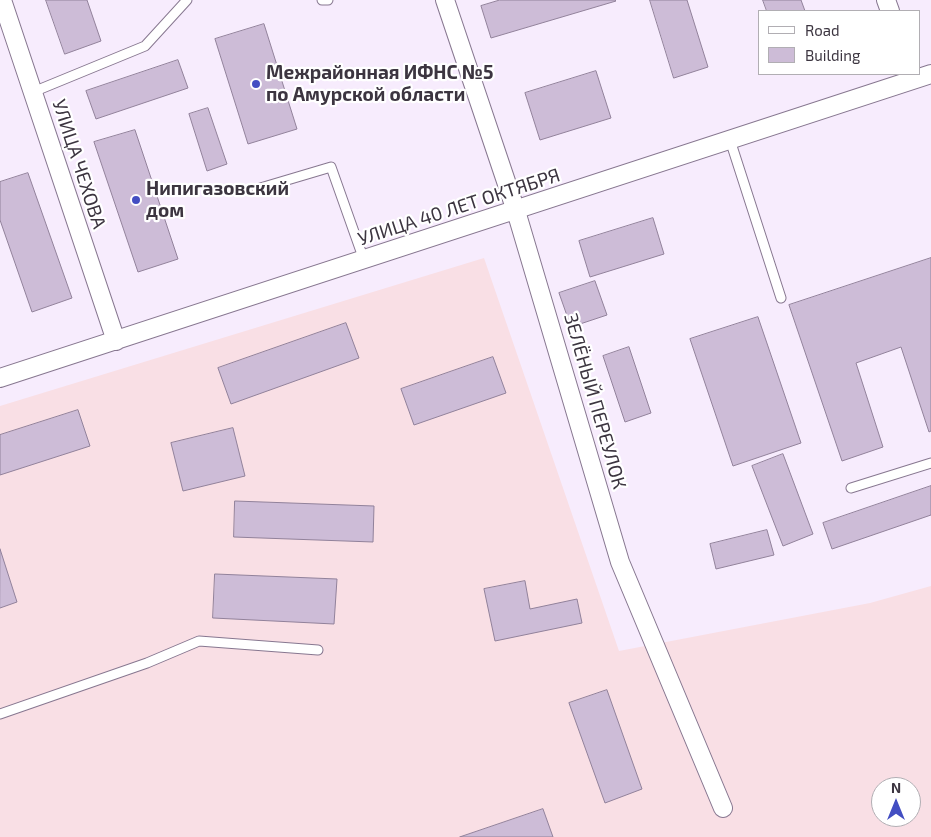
<!DOCTYPE html>
<html>
<head>
<meta charset="utf-8">
<style>
  body { margin:0 }
  #map { position:relative; width:931px; height:837px; overflow:hidden; background:#f7ecfd; font-family:"Exo 2",sans-serif }
  canvas { display:block }
  .legend { position:absolute; left:758px; top:10px; width:162px; height:65px; box-sizing:border-box; background:#fff; border:1px solid #b1aeb3; margin:0; padding:6px 9px; list-style:none; font-size:15px; color:#3c3540 }
  .legend li { display:flex; align-items:center; gap:10px; height:25px }
  .legend b { width:25px; border:1px solid #b1aeb3 }
  .north { position:absolute; left:871px; top:777px; width:50px; height:50px; box-sizing:border-box; background:#fff; border:1px solid #b1aeb3; border-radius:50%; rotate:0deg; font-size:14px; font-weight:700; line-height:20px; text-align:center; color:#3c3540 }
  .north::after { content:''; display:block; margin:auto; width:18px; height:22px; background:#434ec2; clip-path:polygon(50% 0,100% 100%,50% 72%,0 100%) }
</style>
</head>
<body>
<div id="map">
<canvas width="931" height="837"></canvas>
<ul class="legend">
<li><b style="height:6px;background:#fff"></b>Road</li>
<li><b style="height:14px;background:#cdbcd7"></b>Building</li>
</ul>
<div class="north">N</div>
</div>
<script>
const ctx = document.querySelector('canvas').getContext('2d');
ctx.lineJoin = 'round';
function paint(path, color) { ctx.fillStyle = color; ctx.fill(path, 'evenodd'); }
function trace(path, color, width, dash) { ctx.strokeStyle = color; ctx.lineWidth = width; ctx.lineCap = dash ? 'butt' : 'round'; ctx.setLineDash(dash || []); ctx.stroke(path); }
function label(font, color, halo, rows, align = 'center') {
  ctx.font = font + ' "Exo 2",sans-serif'; ctx.lineWidth = 4.5; ctx.setLineDash([]); ctx.textBaseline = 'middle'; ctx.strokeStyle = halo; ctx.fillStyle = color; for (const [text, x, y, turn = 0] of rows) {
    ctx.save(); ctx.translate(x, y); ctx.rotate((+turn || 0) * Math.PI / 180); ctx.textAlign = isNaN(turn) ? turn : align; if (halo) ctx.strokeText(text, 0, 0); ctx.fillText(text, 0, 0); ctx.restore();
  }
}
const industrial = new Path2D(`
  M484 258 619 651 870 603 931 586V837H0V406ZM881 787H911V817H881Z`);
const building = new Path2D(`
  M46 0H87L101 41 65 54Z
  M500 0H615L616 1 491 38 481 6Z
  M650 0H687L708 67 674 78Z
  M763 0H801L805 11H767Z
  M264 24 297 129 248 144 215 39Z
  M178 60 188 88 96 119 86 91Z
  M596 71 611 118 540 140 525 93Z
  M208 108 227 164 207 171 189 114Z
  M135 130 178 259 138 272 94 142Z
  M28 173 72 298 32 312 0 220V182Z
  M653 218 664 254 590 277 579 241Z
  M931 258V431L929 432 901 347 856 363 883 447 842 461 789 305Z
  M595 281 607 315 571 327 559 293Z
  M758 317 801 443 733 466 690 339Z
  M346 323 359 358 231 404 218 368Z
  M629 347 651 413 625 422 603 356Z
  M493 357 506 393 414 425 401 389Z
  M78 410 90 446 0 475V435Z
  M233 428 245 476 183 491 171 443Z
  M783 454 813 534 783 546 752 466Z
  M931 486V515L832 549 823 523Z
  M235 501 374 506 373 542 234 537Z
  M767 530 774 555 716 569 710 544Z
  M0 549 17 602 0 608Z
  M215 574 337 579 334 624 213 618Z
  M525 581 530 609 577 599 582 623 495 641 484 589Z
  M607 690 642 789 605 803 569 703Z
  M543 809 553 837H460Z`);
const lane = new Path2D(`
  M322 0H328
  M33 92 145 46 187 0
  M730 140 781 298
  M257 189 331 167 364 260
  M851 488 931 463
  M0 714 147 663 199 641 318 650`);
const street = new Path2D(`
  M2 0 116 341
  M445 0 516 211 620 562 723 808
  M886 0 890 11
  M0 378 931 74`);
const markers = [
  [256,84,5,"#434ec2"],
  [136,200,5,"#434ec2"]
];
const poiNames = [
  ["Межрайонная ИФНС №5",266,73],
  ["по Амурской области",266,95],
  ["Нипигазовский",146,189],
  ["дом",146,211]
];
const streetNames = [
  ["УЛИЦА ЧЕХОВА",79,164,72],
  ["УЛИЦА 40 ЛЕТ ОКТЯБРЯ",459,207,-18],
  ["ЗЕЛЁНЫЙ ПЕРЕУЛОК",595,401,74]
];
paint(industrial, '#f9dfe5');
paint(building, '#cdbcd7');
trace(building, '#92829b', 1);
trace(lane, '#877790', 11);
trace(street, '#877790', 20);
trace(lane, '#fff', 9);
trace(street, '#fff', 18);
for (const [x, y, r, color] of markers) { const dot = new Path2D(); dot.arc(x, y, r, 0, 2 * Math.PI); ctx.fillStyle = color; ctx.fill(dot); trace(dot, '#fff', 2); }
label('bold 19px', '#3c3540', '#fff', poiNames, 'left');
label('19px', '#3c3540', '#fff', streetNames);
</script>
</body>
</html>
